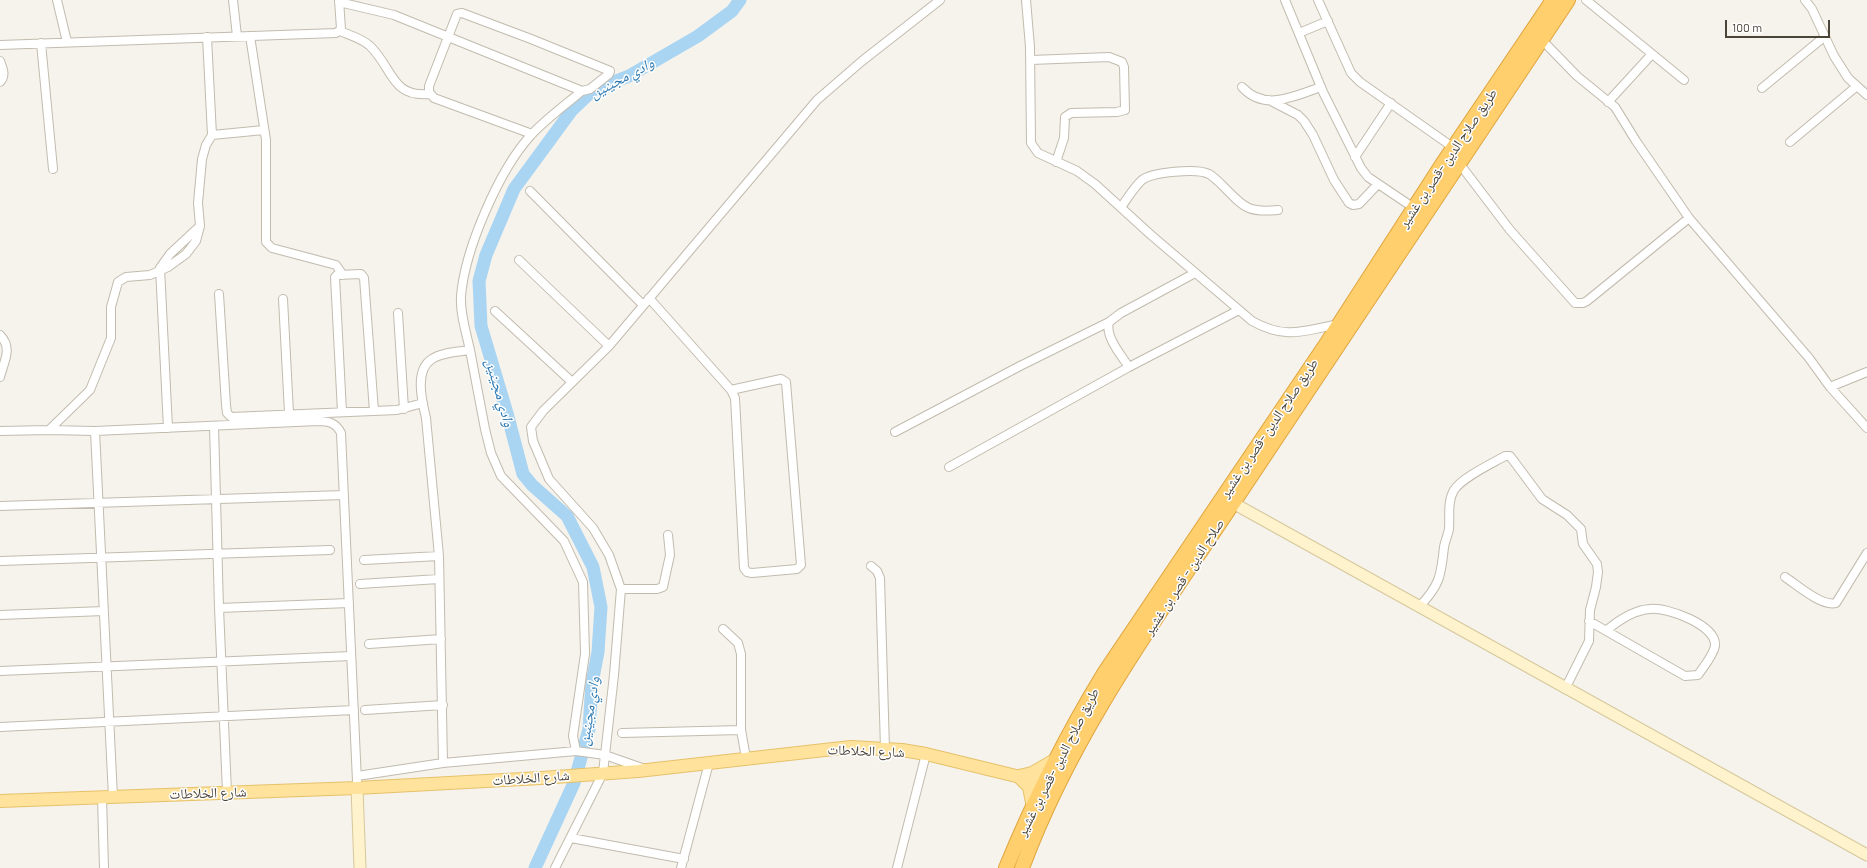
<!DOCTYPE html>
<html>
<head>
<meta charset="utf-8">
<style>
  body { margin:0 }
  #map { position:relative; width:1867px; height:868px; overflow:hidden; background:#f6f3ec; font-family:Barlow,sans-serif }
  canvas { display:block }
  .scale { position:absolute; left:1725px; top:20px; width:105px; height:18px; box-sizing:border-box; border:2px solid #4b4439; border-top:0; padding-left:5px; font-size:12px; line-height:14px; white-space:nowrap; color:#4b4439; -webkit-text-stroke:3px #fff; paint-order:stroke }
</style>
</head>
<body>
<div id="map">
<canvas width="1867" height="868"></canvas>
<div class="scale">100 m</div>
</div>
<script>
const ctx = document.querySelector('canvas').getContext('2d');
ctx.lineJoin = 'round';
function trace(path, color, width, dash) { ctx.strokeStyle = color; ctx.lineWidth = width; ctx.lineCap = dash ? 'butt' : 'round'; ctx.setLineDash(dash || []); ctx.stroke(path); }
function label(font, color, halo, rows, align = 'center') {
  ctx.font = font + ' Barlow,"Noto Naskh Arabic",sans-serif'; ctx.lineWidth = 3; ctx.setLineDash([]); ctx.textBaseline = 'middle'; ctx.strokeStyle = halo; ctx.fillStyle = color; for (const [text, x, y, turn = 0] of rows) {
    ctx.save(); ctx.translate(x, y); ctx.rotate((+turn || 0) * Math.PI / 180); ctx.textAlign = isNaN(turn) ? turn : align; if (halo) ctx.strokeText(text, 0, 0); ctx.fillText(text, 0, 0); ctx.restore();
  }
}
const river = new Path2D(`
  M535 868 574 783 589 729 592 683 598 652 601 607 593 567 567 516 532 485 523 474 507 413 481 326 479 281 486 255 514 189 572 110 593 90 629 76 698 36 732 11 740 0`);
const street = new Path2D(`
  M57 0 67 42
  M233 0 237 36
  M1026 0 1030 47 1031 143 1038 153 1077 171 1095 184 1151 235 1252 321C1286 340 1303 331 1339 324
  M1285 0 1323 92 1361 168 1368 177 1414 208
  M1318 0 1351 73 1360 82 1454 148
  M1586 0 1684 80
  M1805 0 1812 9 1834 56 1848 78 1867 95
  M339 2 394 15 582 91C565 105 546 119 531 135 499 170 465 249 461 296 460 314 466 332 470 350 458 352 442 352 432 359 414 370 422 401 426 418L439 556 443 763 357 776
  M340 31C349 35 363 39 370 46 393 68 391 98 430 94
  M1299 33 1328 21
  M250 36 266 140V242L272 248 336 265 343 275
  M1542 40 1577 76 1615 107 1636 141 1689 218 1809 358 1830 387 1867 428
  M41 43 53 169
  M0 45 336 33 341 29 339 0
  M1031 60 1109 57 1122 62 1124 67 1125 110 1117 112 1071 113 1065 117 1064 138 1056 162
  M0 61C3 69 6 76 0 82
  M1242 87C1265 112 1294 96 1321 87
  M1762 88 1824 37
  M1269 100 1298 115 1304 121 1313 135 1334 180 1349 203 1353 205 1359 204 1378 184
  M1608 102 1652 54
  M532 134 434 98 429 92V86L457 14 462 13 531 39 610 71 609 74 590 89 582 91
  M212 135 264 130
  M1790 142 1857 86
  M1355 157 1391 103
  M1459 163 1510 230 1575 303H1583L1587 301 1689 218
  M530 191 643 305
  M1121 207C1128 198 1134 187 1142 180 1152 172 1197 168 1209 174 1214 177 1218 181 1223 186 1244 207 1247 213 1278 210
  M519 260 609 346
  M219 294 226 405 227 413 231 417 397 410 423 403
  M649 298 731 390 735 398 744 568 747 572 752 573 797 569 801 565 786 382 781 379 731 390
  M283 299 289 413
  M495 311 572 382
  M398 313 404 409
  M0 335C13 348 4 361 0 377
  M470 350 485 429 491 453 501 476 564 541 583 582 585 654 573 736 576 751 605 755 603 773 555 868
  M1129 367C1121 355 1105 337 1109 322L1121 313 1195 273
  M1830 387 1867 372
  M342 412 335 277 337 275 361 274 364 278 374 411
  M214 426 219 608 227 792
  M168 428 160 268 170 254 200 226
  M49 430 90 390 111 338V307L118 282 126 277 150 275 168 267 186 254 196 241 200 226 198 203 202 159 206 145 212 135 207 37
  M0 431 49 430 95 431 318 421C329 421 336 423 341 433L357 781
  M95 431 113 797
  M895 432 1020 366 1109 322
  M949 467 1129 367 1239 310
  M0 506 344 495
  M364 560 439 556
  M0 561 330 550
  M871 566 877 571 880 578 885 749
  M1785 577C1797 585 1822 607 1836 603L1867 553
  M360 584 439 579
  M621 589H657L663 587 670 555 668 535
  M1419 607C1440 585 1441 576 1444 547 1445 541 1448 535 1449 529 1450 517 1447 502 1454 490 1463 477 1491 464 1505 456H1510L1542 499 1567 515 1581 529 1583 544 1597 564 1598 572 1596 587 1590 610 1589 641 1565 689
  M219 608 349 603
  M0 615 104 611
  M1589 621 1685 676 1698 675C1704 666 1713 656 1715 646 1717 625 1667 607 1650 609 1634 610 1619 620 1607 630
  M723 629 738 643 741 654V730L746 758
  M369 644 441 639
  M0 671 351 656
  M365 710 443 705
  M0 727 354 710
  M622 733 741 730
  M443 763 576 751
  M645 769 605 755 614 675 621 589 609 555 593 528 549 479 533 441 531 427 543 411 609 346 817 100 862 61 940 0
  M102 797 104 868
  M571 838 684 859
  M681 868 709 763
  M897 868 926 754`);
const secondary = new Path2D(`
  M1233 503 1867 855
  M357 788 360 868`);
const primary = new Path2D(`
  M1019 776 1032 773 1058 758
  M1019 777 1029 787 1033 808
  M0 801 357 788 541 778 638 771 851 747 902 750 926 754 1053 785`);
const highway = new Path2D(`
  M1006 868C1034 800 1067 734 1105 672L1327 343 1443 163 1553 0
  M1022 868C1071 735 1155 620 1233 503 1345 335 1458 168 1568 0`);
const streetNames = [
  ["طريق صلاح الدين -قصر بن غشير",1448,158,-56],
  ["طريق صلاح الدين -قصر بن غشير",1269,428,-56],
  ["صلاح الدين - قصر بن غشير",1184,577,-57],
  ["شارع الخلاطات",866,751,2],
  ["طريق صلاح الدين -قصر بن غشير",1058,762,-63],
  ["شارع الخلاطات",531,778,-4],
  ["شارع الخلاطات",208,793,-2]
];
const waterNames = [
  ["وادي مجينين",622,78,-28],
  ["وادي مجينين",500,393,74],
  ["وادي مجينين",589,711,-81]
];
trace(river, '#a9d4f2', 13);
trace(street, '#c2bbae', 10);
trace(secondary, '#d6c79b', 13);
trace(primary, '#e6c16a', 14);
trace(highway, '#e0a43c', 16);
trace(street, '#fff', 8);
trace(secondary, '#fff3cd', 11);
trace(primary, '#ffe39c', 12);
trace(highway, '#ffcf6e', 14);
label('14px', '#4b4439', '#fff', streetNames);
label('italic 15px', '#2e7ab2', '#fff', waterNames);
</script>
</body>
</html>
